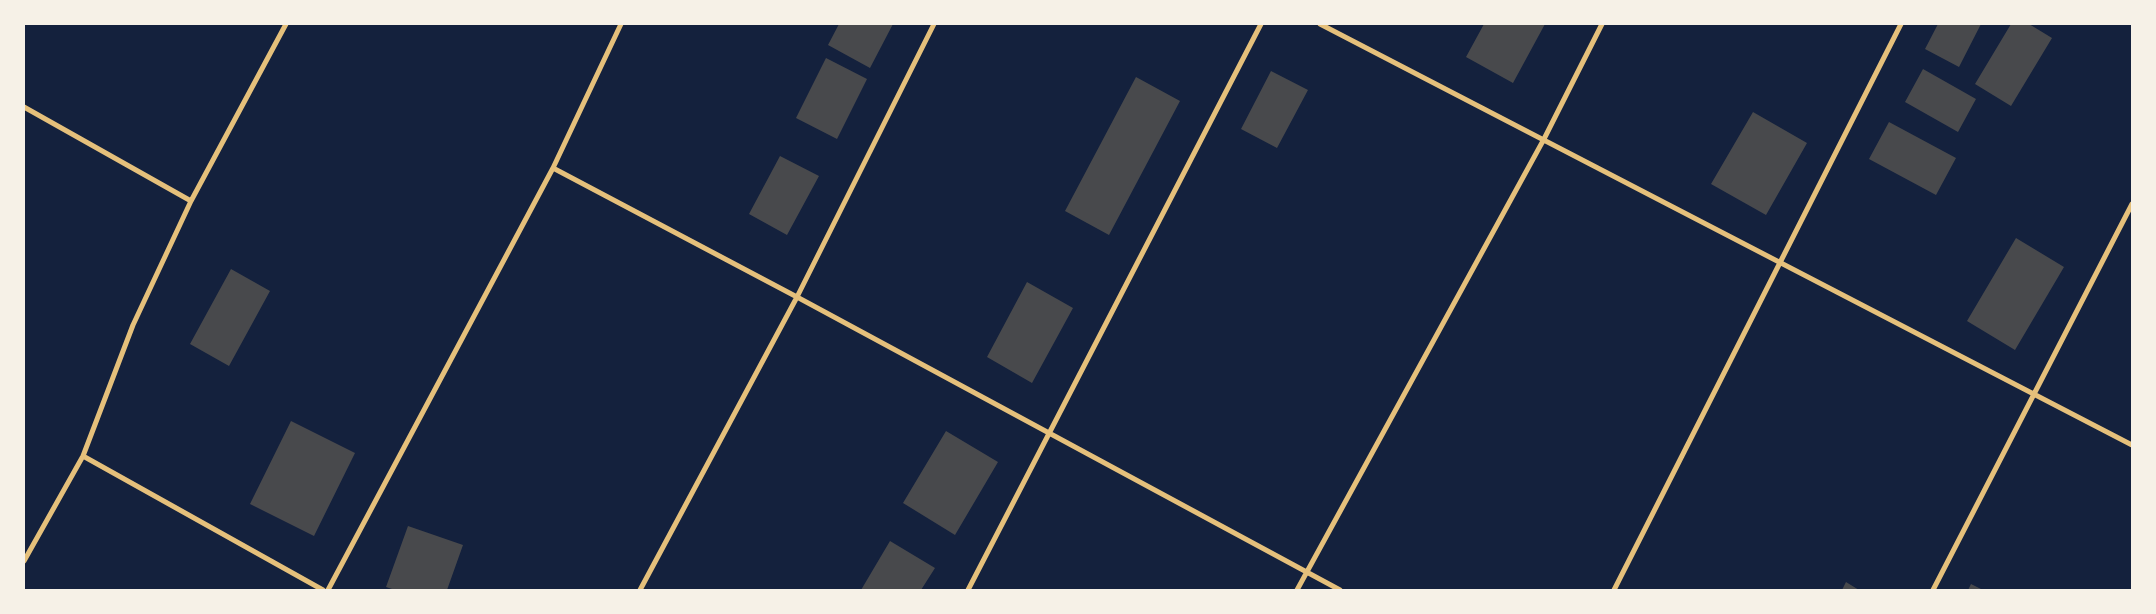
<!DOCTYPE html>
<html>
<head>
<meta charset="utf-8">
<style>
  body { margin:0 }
  #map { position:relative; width:2156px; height:614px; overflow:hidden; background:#14213d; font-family:"Zilla Slab",serif }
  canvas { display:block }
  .frame { position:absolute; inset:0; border:25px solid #f6f1e7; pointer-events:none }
</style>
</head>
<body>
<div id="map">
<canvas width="2156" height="614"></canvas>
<div class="frame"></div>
</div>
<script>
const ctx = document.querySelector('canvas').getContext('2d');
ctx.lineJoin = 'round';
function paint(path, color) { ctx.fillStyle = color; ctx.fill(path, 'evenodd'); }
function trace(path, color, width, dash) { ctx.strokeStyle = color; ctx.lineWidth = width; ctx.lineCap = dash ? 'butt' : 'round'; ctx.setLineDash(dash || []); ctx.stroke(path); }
const building = new Path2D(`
  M839 24H893L870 68 828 45Z
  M1484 24H1545L1513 83 1466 57Z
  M1938 24H1981L1959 67 1925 49Z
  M2011 24H2029L2052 38 2011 106 1975 84Z
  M826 58 867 79 837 139 796 118Z
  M1923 69 1976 99 1958 132 1905 102Z
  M1271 71 1308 90 1277 148 1241 129Z
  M1136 77 1180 101 1109 235 1065 211Z
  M1753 112 1807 143 1766 215 1711 184Z
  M1889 122 1956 158 1936 195 1869 159Z
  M780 156 819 176 787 235 749 214Z
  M2016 238 2064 267 2015 350 1967 321Z
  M231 269 270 291 229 366 190 344Z
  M1027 282 1073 308 1032 383 987 357Z
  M291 421 355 453 314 536 250 504Z
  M946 431 998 462 955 535 903 503Z
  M408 526 463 545 447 590H395L386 587Z
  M890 541 935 568 921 590H861Z
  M1846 582 1859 590H1842Z
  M1971 584 1983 590H1968Z`);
const minor = new Path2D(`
  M1320 24 2132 445
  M24 107 191 201
  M553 168 797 297 1340 590
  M83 456 323 590
  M24 561 83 456 133 325 191 201 286 24
  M328 590 553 168 621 24
  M640 590 797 297 934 24
  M968 590 1261 24
  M1297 590 1544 139 1602 24
  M1614 590 1901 24
  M1933 590 2132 204`);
paint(building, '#48494c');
trace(minor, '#e5c07b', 5);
</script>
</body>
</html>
